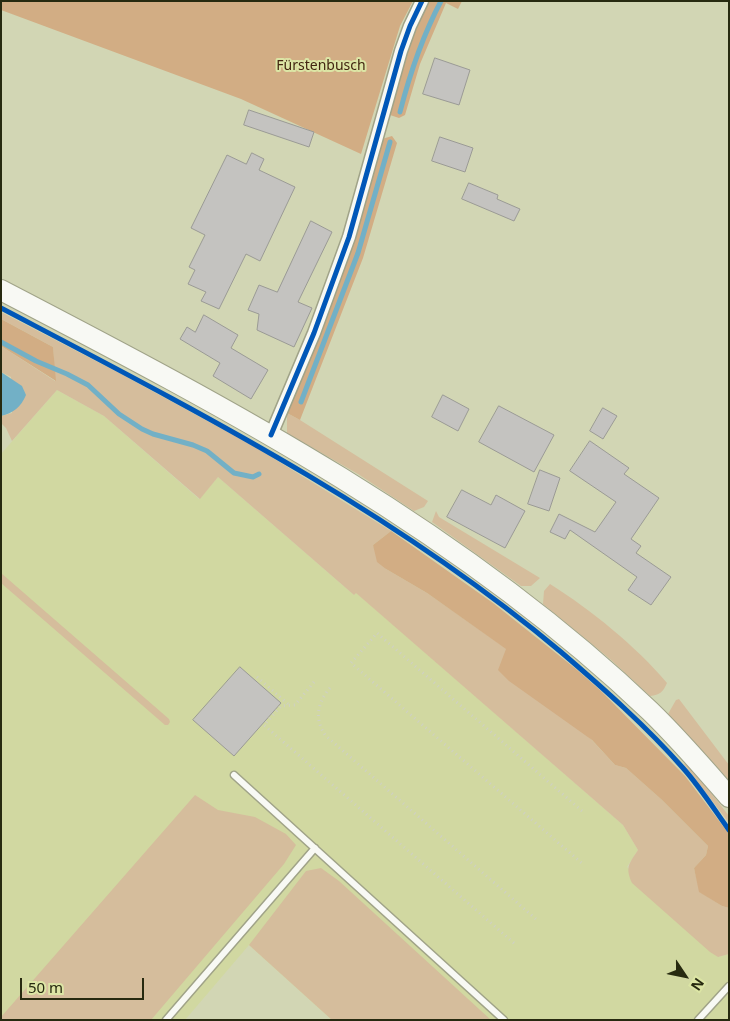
<!DOCTYPE html>
<html>
<head>
<meta charset="utf-8">
<style>
  body { margin:0 }
  #map { position:relative; width:730px; height:1021px; overflow:hidden; background:#d2d6b4; font-family:"Noto Sans",sans-serif }
  canvas { display:block }
  .frame { position:absolute; inset:0; border:2px solid #272a10; pointer-events:none }
  .north { position:absolute; left:660px; top:951px; width:50px; height:50px; -webkit-text-stroke:4px #dce5a5; paint-order:stroke; rotate:124deg; font-size:14px; font-weight:700; line-height:20px; text-align:center; color:#272a10 }
  .north::after { content:''; display:block; margin:auto; width:18px; height:22px; background:#272a10; clip-path:polygon(50% 0,100% 100%,50% 72%,0 100%) }
  .scale { position:absolute; left:20px; top:978px; width:124px; height:22px; box-sizing:border-box; border:2px solid #272a10; border-top:0; padding-left:6px; font-size:15px; line-height:18px; white-space:nowrap; color:#272a10; -webkit-text-stroke:4px #dce5a5; paint-order:stroke }
</style>
</head>
<body>
<div id="map">
<canvas width="730" height="1021"></canvas>
<div class="frame"></div>
<div class="north">N</div>
<div class="scale">50 m</div>
</div>
<script>
const ctx = document.querySelector('canvas').getContext('2d');
ctx.lineJoin = 'round';
function paint(path, color) { ctx.fillStyle = color; ctx.fill(path, 'evenodd'); }
function trace(path, color, width, dash) { ctx.strokeStyle = color; ctx.lineWidth = width; ctx.lineCap = dash ? 'butt' : 'round'; ctx.setLineDash(dash || []); ctx.stroke(path); }
function label(font, color, halo, rows, align = 'center') {
  ctx.font = font + ' "Noto Sans",sans-serif'; ctx.lineWidth = 4; ctx.setLineDash([]); ctx.textBaseline = 'middle'; ctx.strokeStyle = halo; ctx.fillStyle = color; for (const [text, x, y, turn = 0] of rows) {
    ctx.save(); ctx.translate(x, y); ctx.rotate((+turn || 0) * Math.PI / 180); ctx.textAlign = isNaN(turn) ? turn : align; if (halo) ctx.strokeText(text, 0, 0); ctx.fillText(text, 0, 0); ctx.restore();
  }
}
const built = new Path2D(`
  M57 390 104 416 199 499 218 477 354 595 356 592 623 825 638 850 627 867 718 957 729 954V1020H332L249 945 185 1020H1V454Z`);
const green = new Path2D(`
  M1 312 121 374 255 447 391 531 373 545 386 569 427 593 507 649 615 765 626 768 662 800 708 846 706 855 694 868 700 892 722 906 729 908V954L718 957 710 952 632 883C625 867 629 864 638 850L623 825 356 593 354 595 218 477 200 499 104 416 57 390 12 441 6 428 1 423V416L12 413 11 377 1 372V346L55 381 53 347 1 319Z
  M287 413 300 420 428 501 424 507 414 511 358 474 287 433Z
  M436 511 439 517 540 578 531 586H521L432 522Z
  M1 573 169 719 170 722 168 725H165L1 583Z
  M550 584C591 610 636 646 667 683 663 692 660 695 650 696L610 659 543 604 544 591Z
  M679 699 729 765V780L668 714 676 700Z
  M687 762 729 816V823L684 764Z
  M195 795 218 810 255 817 286 834 296 845 284 864 151 1020H1V1017Z
  M321 868 339 881 491 1020H332L249 945 306 871Z`);
const forest = new Path2D(`
  M1 1H413L400 26 361 154 241 99 1 10Z
  M427 1H462L458 9 446 3 420 64 405 115 399 118 387 114 402 62Z
  M392 136 397 143 363 258 300 420 287 413 382 139Z
  M1 319 53 347 56 381 1 346Z
  M391 531 493 603 576 669 601 691 685 776 729 834V908L722 906 699 892 694 868 706 855 708 846 662 800 626 768 615 765 592 740 509 681 498 670 506 649 427 593 386 569 377 562 373 545Z`);
const water = new Path2D(`
  M1 372 22 386 26 395C21 407 13 413 1 416Z`);
const stream = new Path2D(`
  M400 112C410 73 422 37 441 1
  M1 342 36 361 67 374 88 385 119 414 142 429 153 434 193 445 207 451 234 473 253 477 259 474
  M301 402 358 253 390 142`);
const building = new Path2D(`
  M435 58 470 70 459 105 423 94Z
  M249 110 314 132 309 147 244 125Z
  M440 137 473 148 465 172 432 161Z
  M252 153 264 159 259 170 295 187 260 261 246 254 219 309 201 301 206 292 188 284 195 270 189 267 205 235 191 228 227 155 246 164Z
  M469 183 498 195 497 199 520 209 514 221 462 199Z
  M311 221 332 232 298 302 312 308 294 347 257 330 259 314 248 310 259 285 277 292Z
  M204 315 238 335 231 348 268 370 251 399 213 376 220 363 180 339 187 327 195 332Z
  M443 395 469 409 458 431 432 417Z
  M499 406 554 435 534 472 479 442Z
  M603 408 617 416 603 439 590 431Z
  M590 441 629 468 624 474 659 498 631 539 641 546 636 553 671 577 651 605 628 590 637 577 570 530 565 539 550 532 559 514 595 532 616 502 570 471Z
  M540 470 560 478 549 511 528 504Z
  M462 490 491 505 496 495 525 511 505 548 447 517Z
  M240 667 281 703 234 756 193 720Z`);
const path = new Path2D(`
  M257 677 288 704
  M314 682 295 705 281 706 264 725 515 944
  M330 688C317 703 314 720 326 736L537 920
  M582 811 377 633 351 663 584 865`);
const lane = new Path2D(`
  M234 775 504 1020
  M166 1020 315 848
  M698 1020 729 986`);
const street = new Path2D(`
  M271 435 314 333 349 237 401 51 410 26 422 1`);
const primary = new Path2D(`
  M1 290C230 409 462 531 650 711 678 738 703 767 729 797`);
const cycleway = new Path2D(`
  M1 308C195 410 392 510 561 652 603 688 646 726 683 768 700 787 714 809 729 830
  M271 435 314 333 349 237 401 51 410 26 422 1`);
const parkNames = [
  ["Fürstenbusch",321,66]
];
paint(built, '#d1d8a1');
paint(green, '#d5bd9c');
paint(forest, '#d2ad84');
paint(water, '#72b0c6');
trace(stream, '#72b0c6', 5);
paint(building, '#c4c3c0');
trace(building, '#9a9a95', 1);
trace(lane, '#a0a388', 9);
trace(street, '#a0a388', 15);
trace(primary, '#a0a388', 22);
trace(path, '#cfd0c5', 3, [1, 4]);
trace(lane, '#f8f9f4', 6);
trace(street, '#f8f9f4', 12);
trace(primary, '#f8f9f4', 20);
trace(cycleway, '#0057b8', 5);
label('14px', '#422510', '#dce5a5', parkNames);
</script>
</body>
</html>
